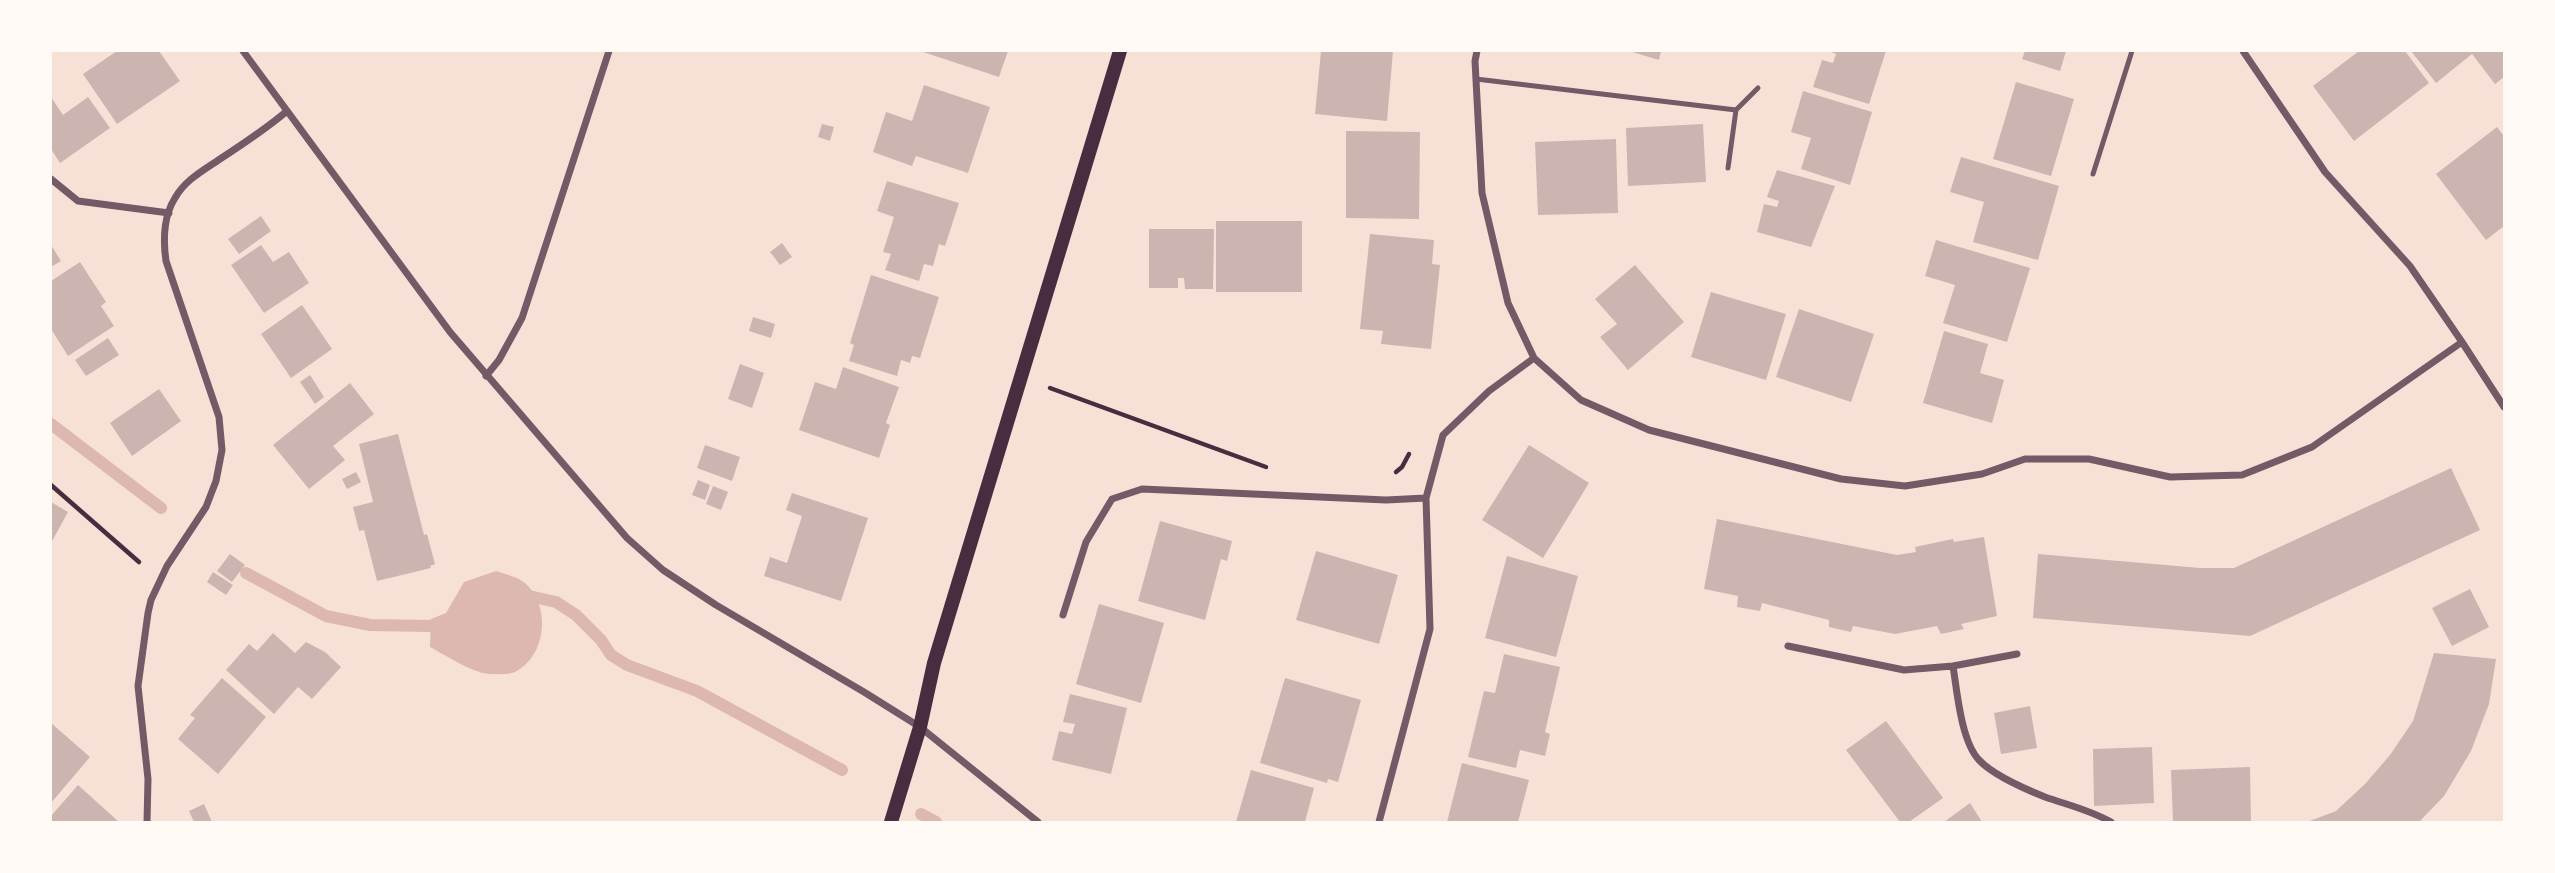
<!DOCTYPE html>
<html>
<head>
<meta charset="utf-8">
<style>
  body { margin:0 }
  #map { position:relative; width:2555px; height:873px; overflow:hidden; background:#f7e1d7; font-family:"Source Sans 3",sans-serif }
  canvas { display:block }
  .frame { position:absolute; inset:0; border:52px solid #fffaf5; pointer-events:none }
</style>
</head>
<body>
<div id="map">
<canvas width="2555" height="873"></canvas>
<div class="frame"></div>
</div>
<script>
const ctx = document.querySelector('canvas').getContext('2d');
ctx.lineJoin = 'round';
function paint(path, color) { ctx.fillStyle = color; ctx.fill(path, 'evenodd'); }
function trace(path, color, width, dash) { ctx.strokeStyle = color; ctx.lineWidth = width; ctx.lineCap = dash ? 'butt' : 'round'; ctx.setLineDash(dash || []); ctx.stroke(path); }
const water = new Path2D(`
  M496 571C505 574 518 577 525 583 551 606 547 656 515 672 509 675 496 674 489 674 473 673 445 655 430 647L431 619 446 613 464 582Z`);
const stream = new Path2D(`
  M51 424 161 508
  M246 573 326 616 370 625 430 626 443 622
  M521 598 529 596 556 602 576 615 601 640 611 655 627 665 697 691 842 770
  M921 814 936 822`);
const building = new Path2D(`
  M117 51H159L180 81 117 124 83 74Z
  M920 51H1008L999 77Z
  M1321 51H1393L1387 121 1315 114Z
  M1629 51H1661L1659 60Z
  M1829 51H1886L1869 104 1813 87 1822 60 1833 63 1836 54Z
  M2025 51H2066L2060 71 2022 59Z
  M2359 51H2405L2429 83 2354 141 2313 86Z
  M2411 51H2504V77L2495 84 2472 54 2436 83Z
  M2016 82 2074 99 2051 176 1993 159Z
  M924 85 990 107 968 173 916 156 912 166 873 152 886 112 912 121Z
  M1803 91 1872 112 1850 185 1801 169 1811 138 1791 132Z
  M51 97 63 115 88 97 110 128 60 163 51 149Z
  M822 124 834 127 830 141 818 137Z
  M1703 124 1706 182 1628 186 1626 128Z
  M2497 127 2504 136V226L2486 240 2436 174Z
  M1346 131 1420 132 1419 219 1346 218Z
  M1616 139 1618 213 1538 215 1535 142Z
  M1961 157 2059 186 2038 260 1973 242 1984 202 1950 192Z
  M1777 170 1835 186 1811 247 1757 232 1764 204 1777 207 1779 201 1767 197Z
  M887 181 959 203 945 246 939 244 933 266 924 264 919 281 885 270 891 254 883 252 894 217 877 211Z
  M261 216 271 231 239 254 228 239Z
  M1216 221H1302V292H1216Z
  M1149 229H1214L1213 289H1185L1184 278H1178V288H1149Z
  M1370 234 1434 240 1432 264 1440 265 1431 349 1381 344 1383 331 1360 329Z
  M1936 240 2030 268 2007 342 1943 323 1955 285 1925 276Z
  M782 243 792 257 780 265 770 252Z
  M51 245 61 261 51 267Z
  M261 245 273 262 289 252 309 283 264 313 231 265Z
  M80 262 106 302 101 306 114 326 68 356 51 329V281Z
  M1635 265 1684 322 1628 370 1600 337 1617 324 1595 299Z
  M871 275 939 297 920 358 912 356 910 363 901 360 897 376 849 361 854 345 850 343Z
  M1711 292 1786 314 1766 380 1691 357Z
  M302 305 332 349 291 378 261 334Z
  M1799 309 1874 334 1851 402 1776 377Z
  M753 317 775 324 771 338 749 331Z
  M1944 331 1988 344 1980 373 2004 380 1992 423 1923 403Z
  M108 338 119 355 86 376 75 360Z
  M740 364 764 373 752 408 728 399Z
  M843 367 899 387 886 423 890 425 879 458 799 430 815 382 836 389Z
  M310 375 324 397 315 404 300 382Z
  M350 383 374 414 333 446 345 460 309 489 273 445Z
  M159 389 181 421 132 456 110 423Z
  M398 434 424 535 427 534 435 564 430 566 431 568 377 581 364 530 359 531 353 507 373 502 359 444Z
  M705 445 740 457 732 481 697 468Z
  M1529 445 1589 483 1543 558 1482 520Z
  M2451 468 2480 530 2250 636 2033 618 2038 554 2200 568H2234Z
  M356 472 361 482 347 489 342 479Z
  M698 480 710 485 705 500 692 495Z
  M713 486 728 492 721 510 706 504Z
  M792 493 868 518 841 601 764 576 770 557 787 563 802 516 786 510Z
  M51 502 68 512 51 543Z
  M1717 519 1897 555 1916 552 1915 547 1953 539 1954 542 1984 537 1997 616 1961 624 1964 629 1941 634 1937 626 1895 634 1853 626 1851 632 1829 627V620L1762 603 1760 611 1737 607 1738 596 1704 589Z
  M1160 521 1232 541 1227 561 1221 559 1205 620 1138 601Z
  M1316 551 1398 575 1379 644 1296 620Z
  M230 554 245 565 232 582 217 571Z
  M1507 556 1578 576 1556 657 1485 638Z
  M213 572 233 585 226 595 207 582Z
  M2470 589 2489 627 2452 646 2432 608Z
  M1099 604 1164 623 1141 703 1076 684Z
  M273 633 295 653 306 642 325 652 341 667 312 699 298 687 274 714 226 670 249 644 257 651Z
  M2434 653 2496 659 2489 704 2471 751 2444 796 2419 822H2307L2336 811 2365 784 2390 755 2413 721Z
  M1504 654 1560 667 1545 732 1550 734 1545 756 1520 750 1516 768 1468 757 1484 691 1495 693Z
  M222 678 266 717 218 774 178 739 195 718 190 715Z
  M1285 678 1361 700 1338 782 1328 779 1327 783 1260 763Z
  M1070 694 1127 708 1111 774 1052 760 1059 731 1072 734 1075 724 1063 722Z
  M2030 706 2037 748 2001 754 1994 713Z
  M1886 721 1943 798 1909 822H1900L1846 750Z
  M51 723 90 757 51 803Z
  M2152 747 2154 803 2094 806 2093 749Z
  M1462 763 1529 780 1518 822H1447Z
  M2250 767 2251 822H2173L2171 770Z
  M1251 770 1314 788 1305 822H1236Z
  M78 785 119 822H51V816Z
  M1970 803 1982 822H1944Z
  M204 804 212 822H194L189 811Z`);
const path = new Path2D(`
  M1050 388 1266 467
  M1396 472 1402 467 1409 454
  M51 485 139 562`);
const service = new Path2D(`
  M1476 79 1736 110
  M1728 168 1736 110 1758 88
  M2093 174 2132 51`);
const minor = new Path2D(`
  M243 51 450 332 627 538 663 570 716 605 864 692 920 727 1038 822
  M1477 51 1475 61 1482 193 1508 303 1534 358 1581 400 1649 430 1841 479 1905 486 1982 474 2025 459H2089L2170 477 2242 475 2312 447 2462 342 2410 266 2325 172 2243 51
  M51 179 78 201 169 213
  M2462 342 2504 407
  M486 376 499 360 522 318 609 51
  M1063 615 1086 542 1112 499 1142 489 1386 500 1426 498 1443 435 1489 391 1534 358
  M1788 646 1904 670 1953 666C1957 691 1961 741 1979 760 1994 776 2025 789 2045 797 2068 805 2090 810 2111 822
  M1953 666 2017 654
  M147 822 148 779 138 686 148 613 151 600 167 566 206 507 216 481 222 450 219 417 166 261C163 240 163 217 175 198 185 180 204 170 220 159 243 144 266 129 287 111
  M1379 822 1430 629 1426 498`);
const secondary = new Path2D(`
  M891 822 920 727 934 663 1120 51`);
paint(water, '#dcb8b0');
trace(stream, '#dcb8b0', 12);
paint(building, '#ccb4b1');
trace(path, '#4a2c40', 4.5);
trace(service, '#755966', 5);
trace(minor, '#755966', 7);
trace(secondary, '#4a2c40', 14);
</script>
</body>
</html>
